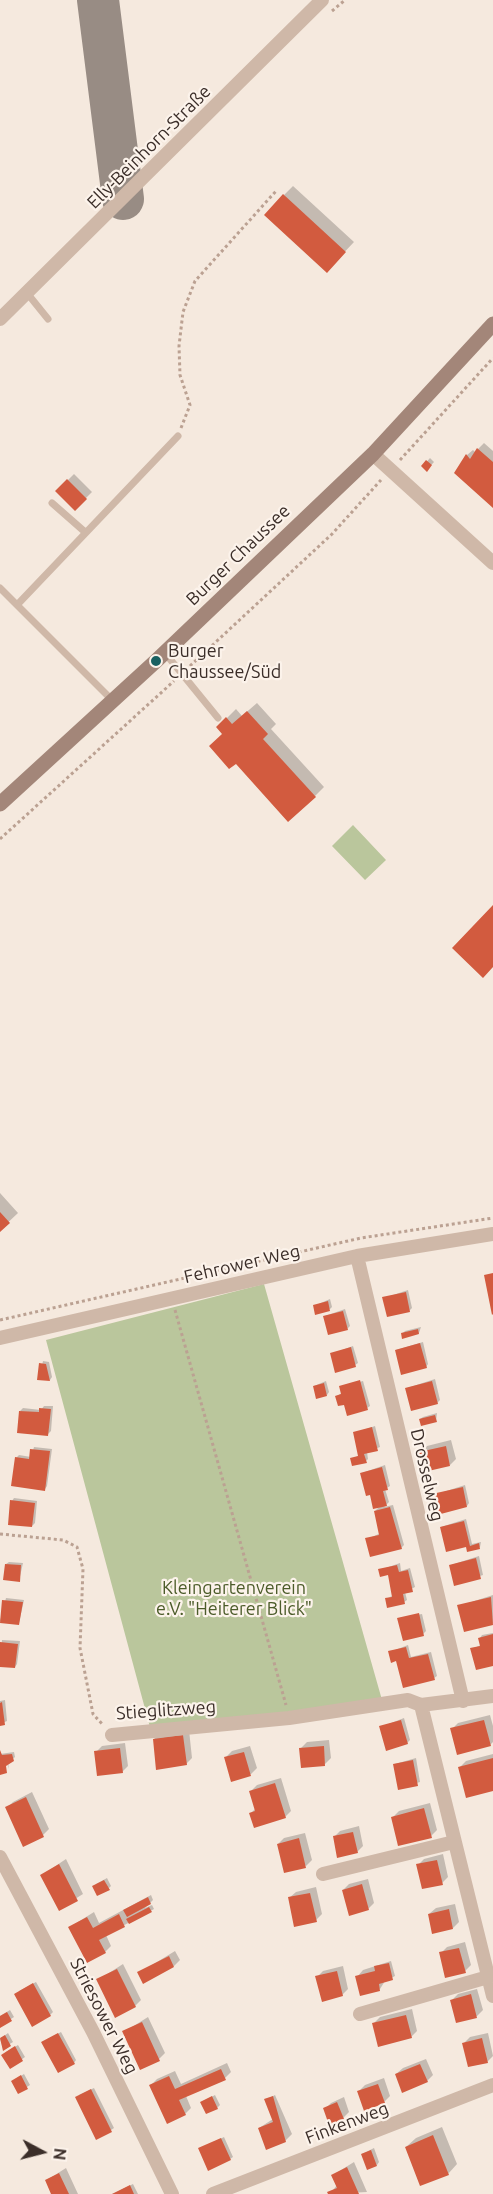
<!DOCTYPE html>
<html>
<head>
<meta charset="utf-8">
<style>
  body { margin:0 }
  #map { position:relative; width:493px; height:2194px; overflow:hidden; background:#f5e9de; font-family:Ubuntu,sans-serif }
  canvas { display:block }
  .north { position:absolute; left:12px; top:2122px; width:60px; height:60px; -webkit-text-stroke:4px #fcf3eb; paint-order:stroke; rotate:97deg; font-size:16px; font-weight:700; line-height:24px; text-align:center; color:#3b2e29 }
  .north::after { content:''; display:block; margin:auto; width:21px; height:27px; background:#3b2e29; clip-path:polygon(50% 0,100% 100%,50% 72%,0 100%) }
</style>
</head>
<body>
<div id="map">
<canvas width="493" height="2194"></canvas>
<div class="north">N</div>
</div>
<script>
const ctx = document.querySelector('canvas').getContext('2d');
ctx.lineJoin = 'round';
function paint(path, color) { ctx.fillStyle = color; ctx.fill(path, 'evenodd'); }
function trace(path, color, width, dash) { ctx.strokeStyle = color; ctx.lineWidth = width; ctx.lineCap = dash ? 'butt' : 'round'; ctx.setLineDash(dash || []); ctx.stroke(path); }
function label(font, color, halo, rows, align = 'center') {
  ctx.font = font + ' Ubuntu,sans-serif'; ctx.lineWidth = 4.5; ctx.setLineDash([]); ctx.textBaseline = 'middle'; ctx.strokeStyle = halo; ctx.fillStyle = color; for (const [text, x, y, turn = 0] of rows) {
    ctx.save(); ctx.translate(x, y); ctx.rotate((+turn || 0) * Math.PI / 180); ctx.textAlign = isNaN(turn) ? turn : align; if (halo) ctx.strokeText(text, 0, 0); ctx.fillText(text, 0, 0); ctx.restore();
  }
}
const green = new Path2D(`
  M353 825 386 860 365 880 332 846Z
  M264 1284 382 1700 151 1731 46 1340Z`);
const shadow = new Path2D(`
  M293 186 354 242 336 261 284 195Z
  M484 443 493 451V506L456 473 467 455 473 450 475 452Z
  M430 458 434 462 427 470 423 466Z
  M74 474 92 492 75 509 57 491Z
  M257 703 276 724 271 729 324 787 315 796 236 762 224 734 218 727 236 709 242 716Z
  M0 1193 18 1213 0 1230Z
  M408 1290 412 1308 409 1311 384 1298Z
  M330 1299 332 1307 330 1309 314 1306Z
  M345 1309 350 1326 347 1329 325 1316Z
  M421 1327 419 1333 402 1334 405 1331Z
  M423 1342 428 1364 426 1367 396 1350Z
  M353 1346 358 1363 355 1365 331 1354Z
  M43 1361 49 1362 52 1377 50 1380 39 1379Z
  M435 1379 440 1400 437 1403 407 1388Z
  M326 1381 329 1392 327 1395 314 1386Z
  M363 1381 370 1406 367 1408 345 1403 337 1396 342 1393V1387Z
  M44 1406H53L51 1431 48 1434 20 1411 23 1408 41 1410Z
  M437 1413 436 1421 420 1419 423 1417Z
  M375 1426 380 1447 367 1452 368 1459 366 1461 352 1459 360 1455 354 1433Z
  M451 1440 456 1459 450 1465 421 1452 427 1446Z
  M34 1447 52 1449 47 1486 45 1489 16 1458 19 1455 31 1457Z
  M385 1465 390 1486 385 1489 389 1502 384 1507 393 1505 404 1545 401 1548 367 1539 381 1533 375 1511 380 1506 362 1473Z
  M465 1485 469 1503 467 1506 434 1495Z
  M14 1498 37 1501 35 1523 32 1526 12 1501Z
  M466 1519 472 1544 481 1542 480 1547 468 1550 467 1545 441 1527Z
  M479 1556 483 1575 455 1584 451 1565Z
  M9 1562 23 1563 19 1581 6 1564Z
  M400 1563 401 1571 410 1568 415 1587 405 1592 407 1600 404 1602 386 1599 394 1595 389 1573 380 1570Z
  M493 1595V1623L465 1631 459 1606Z
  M6 1598 24 1600 19 1623 0 1621Z
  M422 1614 426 1631 423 1634 399 1618Z
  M493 1633V1664L472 1649 481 1645 480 1638 482 1635Z
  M2 1640 20 1641 17 1664 15 1667 0 1665Z
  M408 1645 411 1657 431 1652 437 1676 434 1678 397 1660 390 1652Z
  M5 1700 7 1721 0 1724V1701Z
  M490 1715 493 1726V1742L490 1745 452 1729 458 1723Z
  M404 1718 410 1740 407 1743 381 1727Z
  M189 1730 192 1758 186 1764 154 1739 160 1733Z
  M329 1740 331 1758 325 1764 300 1749 307 1742Z
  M125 1743 128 1766 122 1772 96 1752 102 1746Z
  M250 1746 257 1768 251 1774 232 1780 226 1757 232 1751Z
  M14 1752 15 1757 8 1763 9 1769 5 1758 0 1773V1754Z
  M493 1754V1789L460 1767 466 1761Z
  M416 1758 420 1782 399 1788 395 1764Z
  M281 1778 291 1811 285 1817 251 1813 256 1808 251 1791 257 1785Z
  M32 1792 49 1829 43 1835 24 1845 7 1808 13 1802Z
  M430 1803 437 1830 431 1836 393 1817 399 1811Z
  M359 1826 363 1846 357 1852 334 1837 340 1831Z
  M305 1833 312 1860 306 1866 278 1844 284 1838Z
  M443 1854 448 1877 442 1883 418 1865 424 1859Z
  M66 1859 83 1894 59 1909 42 1875Z
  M107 1878 111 1886 109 1888 96 1884Z
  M368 1879 374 1903 368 1909 343 1890 349 1884Z
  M316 1887 322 1914 316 1920 289 1898 296 1892Z
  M151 1895 153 1900 145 1908 152 1905 154 1909 106 1935 111 1946 105 1952 70 1927 94 1912 99 1923Z
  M455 1904 459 1922 453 1928 429 1914 436 1908Z
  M465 1942 471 1965 465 1971 441 1953 447 1947Z
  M175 1951 180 1960 174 1966 139 1973Z
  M391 1961 395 1976 385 1981 380 1989 357 1977 363 1970Z
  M123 1964 141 2000 135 2006 98 1980Z
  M343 1966 348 1989 342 1995 317 1977 323 1971Z
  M36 1982 53 2012 50 2015 19 1991Z
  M477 1989 483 2010 477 2016 458 2021 452 2000 458 1994Z
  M412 2009 417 2031 411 2037 374 2023 380 2017Z
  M10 2010 14 2017 0 2026V2016Z
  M148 2017 165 2053 159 2059 124 2032Z
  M61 2032 76 2060 74 2063 46 2040Z
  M8 2033 13 2042 3 2048 0 2039Z
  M488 2033 493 2056 487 2062 464 2043 470 2037Z
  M18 2045 25 2057 11 2067 6 2052Z
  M426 2059 433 2075 427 2081 396 2074 403 2068Z
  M227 2063 231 2072 225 2078 186 2096 191 2108 185 2114 151 2085 157 2079 175 2071 181 2084Z
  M24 2074 30 2085 19 2092 13 2081Z
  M384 2078 390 2096 384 2102 359 2091 365 2085Z
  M94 2088 114 2128 111 2130 79 2095Z
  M215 2095 220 2105 217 2108 202 2102Z
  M275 2095 292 2134 285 2141 259 2128 273 2119 266 2100Z
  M344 2097 349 2112 343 2118 325 2109 331 2103Z
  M442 2127 457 2164 448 2174 406 2147 416 2138Z
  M224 2137 233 2157 230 2159 200 2149Z
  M374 2148 379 2162 377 2165 362 2154Z
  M354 2162 367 2192 330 2194 337 2185 333 2175Z
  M66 2168 78 2194H53L47 2180Z
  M133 2184 138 2194H112Z`);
const taxiway = new Path2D(`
  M98 0 123 199`);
const building = new Path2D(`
  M283 194 346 252 327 273 264 215Z
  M477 448 493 462V508L454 473 466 454 470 459Z
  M426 460 432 465 427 472 421 466Z
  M67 479 87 499 75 511 55 491Z
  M247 711 268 734 263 739 316 797 288 822 236 764 229 769 209 746 222 734 216 727 226 717 232 724Z
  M493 905V967L483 978 452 948Z
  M0 1212 10 1223 0 1232Z
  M493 1273V1314L492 1315 484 1275Z
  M406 1292 410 1312 387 1317 382 1297Z
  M328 1301 330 1311 315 1315 313 1305Z
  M343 1311 348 1330 328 1335 323 1316Z
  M418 1329 419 1334 402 1339 401 1333Z
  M420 1343 427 1368 401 1375 395 1350Z
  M351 1347 356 1367 335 1373 330 1353Z
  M39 1363 46 1364 50 1381 37 1380Z
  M360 1380 368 1410 347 1416 344 1405 338 1406 335 1396 341 1394 339 1386Z
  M432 1381 438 1404 411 1411 405 1388Z
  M324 1383 327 1396 316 1399 313 1386Z
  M39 1408 51 1409 48 1436 17 1433 19 1411 39 1412Z
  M435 1415 437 1422 421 1426 419 1419Z
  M372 1427 378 1451 364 1454 367 1463 352 1466 350 1458 358 1456 353 1432Z
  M446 1446 450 1466 424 1472 419 1452Z
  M30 1449 50 1451 45 1491 11 1486 15 1457 29 1459Z
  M382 1467 388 1490 383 1491 387 1506 373 1509 370 1495 366 1496 360 1473Z
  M463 1487 467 1507 437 1515 432 1494Z
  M10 1500 35 1503 32 1527 8 1525Z
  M390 1507 402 1549 370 1557 365 1538 379 1535 374 1511Z
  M464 1521 470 1546 479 1543 480 1549 467 1552 466 1547 446 1552 440 1527Z
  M476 1558 481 1579 454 1586 449 1565Z
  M5 1564 21 1565 20 1582 3 1580Z
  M397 1565 399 1572 408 1570 413 1592 403 1594 405 1604 387 1608 385 1598 392 1597 388 1575 380 1577 378 1569Z
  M491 1597 493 1625 464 1632 457 1605Z
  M2 1600 23 1602 19 1625 0 1623Z
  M419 1613 424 1636 403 1641 397 1618Z
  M493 1634V1666L476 1670 470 1648 480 1646 478 1638Z
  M0 1642 18 1644 15 1668 0 1667Z
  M406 1647 409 1658 428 1654 435 1680 403 1688 396 1661 391 1663 388 1651Z
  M2 1702 5 1725 0 1726V1703Z
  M401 1720 408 1744 386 1751 379 1726Z
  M484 1720 491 1746 457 1755 450 1728Z
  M183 1735 187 1765 156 1770 153 1739Z
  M324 1746 325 1766 301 1768 299 1748Z
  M120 1748 123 1773 97 1776 94 1751Z
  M0 1750 2 1755 12 1754 14 1761 6 1766 7 1773 0 1775Z
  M244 1752 251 1776 231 1782 224 1757Z
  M493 1758V1791L466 1798 458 1767Z
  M413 1760 418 1786 398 1790 393 1764Z
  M275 1783 286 1818 254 1828 249 1813 255 1811 249 1791Z
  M26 1797 44 1837 23 1847 5 1807Z
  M424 1808 432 1838 398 1846 391 1817Z
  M353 1832 358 1853 337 1858 333 1836Z
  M299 1838 306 1868 284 1873 277 1844Z
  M437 1860 443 1885 422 1889 416 1864Z
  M59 1864 78 1901 59 1911 40 1875Z
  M104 1880 110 1890 97 1896 92 1886Z
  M362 1884 369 1910 349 1916 342 1890Z
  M310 1893 317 1922 294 1927 288 1897Z
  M148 1897 151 1904 127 1917 123 1910Z
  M149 1907 152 1912 129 1924 126 1919Z
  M449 1909 453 1929 432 1934 428 1914Z
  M119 1914 125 1927 99 1940 106 1953 87 1963 68 1927 87 1917 93 1928Z
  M459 1948 466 1973 445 1978 439 1952Z
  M169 1956 174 1967 143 1984 137 1972Z
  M389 1963 393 1980 379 1984 380 1991 360 1996 355 1976 375 1971 374 1966Z
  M117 1969 136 2007 115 2018 96 1979Z
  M337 1971 343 1996 322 2002 315 1976Z
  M33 1983 51 2016 32 2027 14 1994Z
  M471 1994 477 2018 456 2023 450 2000Z
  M7 2012 12 2021 0 2028V2016Z
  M406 2015 412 2038 378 2047 372 2023Z
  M142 2022 160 2061 140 2070 122 2031Z
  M58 2033 75 2064 58 2073 41 2042Z
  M5 2035 11 2046 3 2051 0 2038Z
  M482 2038 488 2063 468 2067 462 2043Z
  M15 2046 23 2061 10 2069 1 2055Z
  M420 2064 428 2082 402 2093 395 2074Z
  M221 2069 226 2080 179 2100 186 2115 167 2124 149 2085 169 2076 175 2089Z
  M21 2075 28 2089 18 2094 11 2081Z
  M378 2084 385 2103 364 2111 357 2091Z
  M91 2089 112 2132 96 2140 75 2097Z
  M212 2096 218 2109 206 2114 200 2102Z
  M273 2096 286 2142 266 2150 258 2128 273 2122 264 2099Z
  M337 2102 344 2119 329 2125 323 2108Z
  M433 2135 449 2175 420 2186 405 2147Z
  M221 2138 231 2160 208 2171 198 2148Z
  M371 2150 377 2166 367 2170 361 2154Z
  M347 2167 359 2194H328L327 2192 337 2188 331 2175Z
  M59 2173 69 2194H51L45 2180Z
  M130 2185 134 2194H112Z`);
const path = new Path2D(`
  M332 11 345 0
  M181 428 190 405 180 375 179 346 183 312 195 281 276 191
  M400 460 493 358
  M190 666 332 534 381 480
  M0 839 174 681
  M175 1310 286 1705
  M0 1320 361 1238 493 1218
  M0 1534 63 1540 77 1547 83 1569 80 1648 93 1714 103 1725`);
const lane = new Path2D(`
  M27 293 48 319
  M52 503 85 532
  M0 588 113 701
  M17 605 178 436
  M165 653 218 718`);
const street = new Path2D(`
  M0 319 322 0
  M373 454 493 563
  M357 1256 463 1701
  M0 1338 357 1256 493 1234
  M421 1705 493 1996
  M112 1735 289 1718 408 1700 421 1705 493 1696
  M0 1857 93 2032 172 2194
  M323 1874 454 1842
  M360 2014 488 1977
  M213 2194 493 2085`);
const secondary = new Path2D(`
  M0 804 156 661 373 454 493 324`);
const markers = [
  [156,661,6,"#196061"]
];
const streetNames = [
  ["Elly-Beinhorn-Straße",149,147,-45],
  ["Burger Chaussee",238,555,-44],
  ["Fehrower Weg",242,1264,-13],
  ["Drosselweg",427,1475,77],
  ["Stieglitzweg",166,1710,-4],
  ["Striesower Weg",104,2016,63],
  ["Finkenweg",347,2123,-21]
];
const poiNames = [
  ["Burger",168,651],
  ["Chaussee/Süd",168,672]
];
const parkNames = [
  ["Kleingartenverein",234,1588],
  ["e.V. \"Heiterer Blick\"",234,1609]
];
paint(green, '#bac69c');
paint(shadow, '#0003');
trace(taxiway, '#988c84', 42);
paint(building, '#d25b3f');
trace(path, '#bba192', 3, [3, 3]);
trace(lane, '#cfb8a8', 7);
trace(street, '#cfb8a8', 14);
trace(secondary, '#a38679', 15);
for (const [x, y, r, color] of markers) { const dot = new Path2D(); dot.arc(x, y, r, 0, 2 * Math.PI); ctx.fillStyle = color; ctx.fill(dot); trace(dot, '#fcf3eb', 2); }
label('18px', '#3b2e29', '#fcf3eb', streetNames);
label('18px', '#3b2e29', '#fcf3eb', poiNames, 'left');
label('18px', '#4c5c2a', '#fcf3eb', parkNames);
</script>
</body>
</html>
